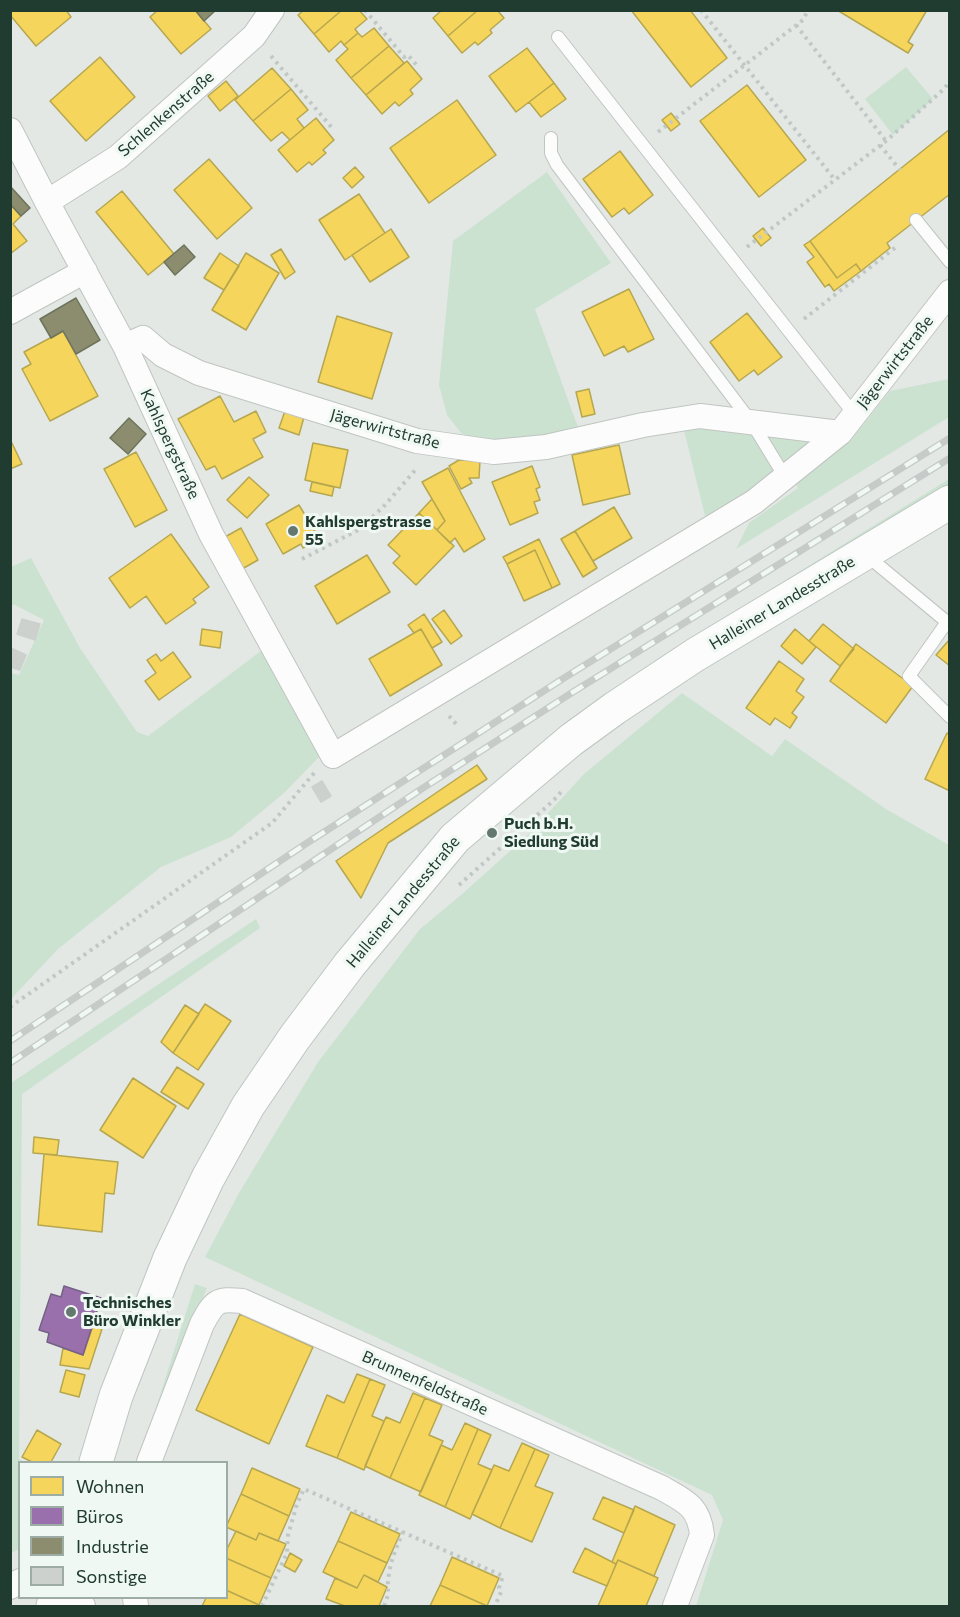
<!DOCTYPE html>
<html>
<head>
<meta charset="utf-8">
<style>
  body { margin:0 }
  #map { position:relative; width:960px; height:1617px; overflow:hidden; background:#e3e8e5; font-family:Commissioner,sans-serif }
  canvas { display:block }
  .frame { position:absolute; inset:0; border:12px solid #203c31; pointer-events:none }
  .legend { position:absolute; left:18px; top:1461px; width:210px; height:138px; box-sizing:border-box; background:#f0f8f3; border:2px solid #9dada5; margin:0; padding:8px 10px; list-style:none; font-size:18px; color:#203c31 }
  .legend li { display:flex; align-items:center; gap:12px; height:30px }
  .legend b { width:30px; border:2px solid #9dada5 }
</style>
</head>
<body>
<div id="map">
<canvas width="960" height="1617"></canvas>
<div class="frame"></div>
<ul class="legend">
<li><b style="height:16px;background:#f6d55c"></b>Wohnen</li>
<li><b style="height:16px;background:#9970ab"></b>Büros</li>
<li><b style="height:16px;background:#8c8c6e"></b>Industrie</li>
<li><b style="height:16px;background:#ccd1ce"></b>Sonstige</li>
</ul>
</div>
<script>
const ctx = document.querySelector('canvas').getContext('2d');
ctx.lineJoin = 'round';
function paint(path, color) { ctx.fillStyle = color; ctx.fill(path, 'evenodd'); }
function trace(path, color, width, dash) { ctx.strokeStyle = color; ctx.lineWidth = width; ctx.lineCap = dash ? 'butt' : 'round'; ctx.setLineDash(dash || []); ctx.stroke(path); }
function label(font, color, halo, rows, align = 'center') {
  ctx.font = font + ' Commissioner,sans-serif'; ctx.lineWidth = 6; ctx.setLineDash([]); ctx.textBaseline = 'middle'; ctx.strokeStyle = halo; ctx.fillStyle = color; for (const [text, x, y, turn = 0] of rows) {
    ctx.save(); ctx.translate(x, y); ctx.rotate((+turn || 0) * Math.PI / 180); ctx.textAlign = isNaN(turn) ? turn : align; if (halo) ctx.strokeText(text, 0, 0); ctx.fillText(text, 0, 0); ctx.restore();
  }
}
const green = new Path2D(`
  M906 67 933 99 893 135 865 99Z
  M547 172 611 263 535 309 579 430 511 443 481 441 461 433 447 415 439 385 453 241Z
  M949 379V417L736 549 749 523 798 488 786 466 733 505 705 516 682 422 746 409 833 419 851 440 890 391Z
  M949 479V485L634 674Z
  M31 558 80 648 137 732 148 736 261 651 312 744 321 755 284 793 231 837 161 867 58 949 11 999V673L19 675 44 620 13 604 11 610V567Z
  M682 693 772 756 785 739 886 809 949 845V1606H696L723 1520 712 1495 205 1257 239 1193 318 1062 420 929 461 895 528 835 584 774Z
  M256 919 260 928 22 1094 19 1459 24 1462H20L19 1549 11 1553V1083Z
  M195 1284 207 1288 157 1405Z`);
const homes = new Path2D(`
  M10 10H66L71 17 36 46 10 15Z
  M158 10H195L211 29 181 54 150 17Z
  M304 10H342L314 34 298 15Z
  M342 10H359L367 19 355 29 358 33 344 45 341 41 329 52 314 34Z
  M442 10H478L448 36 433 18Z
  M478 10H497L504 18 490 30 492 33 478 45 475 42 462 53 448 36Z
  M631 10H690L727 58 691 87Z
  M837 10H927L908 42 913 45 908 53Z
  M374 28 389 46 351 78 336 60 348 49 344 45 358 33 362 37Z
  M389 46 404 63 366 95 351 78Z
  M527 48 554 83 516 112 489 76Z
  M100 57 135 97 86 141 50 101Z
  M407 61 422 79 410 90 413 94 399 106 395 102 382 114 366 95Z
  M272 68 291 89 253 121 235 100Z
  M226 81 238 96 220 111 208 96Z
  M554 83 566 99 541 117 529 102Z
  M747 85 806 160 759 197 700 121Z
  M291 89 308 110 297 119 304 128 290 140 282 132 271 141 253 121Z
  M457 100 496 155 429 203 390 148Z
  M671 113 680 124 671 131 662 120Z
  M316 118 334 140 323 150 326 153 312 165 309 162 297 172 278 150Z
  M950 129V194L887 243 890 248 861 271 856 264 837 278 810 241Z
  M620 151 653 195 629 214 624 208 612 217 583 179Z
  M209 159 252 208 217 239 174 190Z
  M355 167 364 177 352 188 343 178Z
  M122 191 174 254 148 275 96 212Z
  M359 194 385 233 345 260 319 220Z
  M10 204 21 216 13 224 27 241 10 254Z
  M763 228 771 238 761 246 753 236Z
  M391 229 409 257 370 282 352 255Z
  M810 241 837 278 856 264 861 271 834 291 829 284 825 287 807 262 814 257 804 245Z
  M281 249 295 272 285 279 271 255Z
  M220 253 239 266 224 290 204 278Z
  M246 253 279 273 246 330 212 310Z
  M629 289 654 339 628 352 624 346 604 356 582 312Z
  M747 313 782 357 758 375 754 370 739 381 710 342Z
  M337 316 392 333 372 399 318 382Z
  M63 331 98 396 50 421 22 369 31 364 24 352Z
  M589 389 595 414 582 417 576 392Z
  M220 396 234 422 256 411 266 432 253 439 263 457 222 479 215 466 206 470 178 419Z
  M285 411 304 417 299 435 279 428Z
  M10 439 22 464 10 469Z
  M313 443 348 450 340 488 305 480Z
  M619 445 630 494 583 505 572 455Z
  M136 452 167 510 135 527 104 469Z
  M459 460 480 461 479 478H469L472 483 461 489 449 466Z
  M532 466 540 487 536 489 540 500 534 502 538 513 510 525 492 482Z
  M448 468 485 539 464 552 455 538 450 543 437 530 445 521 422 482Z
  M249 477 269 495 247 518 227 500Z
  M312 482 334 487 332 496 310 491Z
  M432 499 445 521 437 530 419 513Z
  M299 505 319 538 303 548 301 544 283 554 266 524Z
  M614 507 632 538 593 561 575 531Z
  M419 513 454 546 416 585 393 563 400 556 388 545Z
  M241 528 258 560 242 569 225 537Z
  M575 531 597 568 583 577 561 539Z
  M171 534 209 587 193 599 196 603 166 624 146 596 130 608 109 578Z
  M539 539 560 584 552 588 535 550 507 564 503 557Z
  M535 550 552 588 524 601 507 564Z
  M367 555 390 592 337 624 315 586Z
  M444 610 462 636 451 644 432 619Z
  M424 614 442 642 432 648 421 629 414 633 408 625Z
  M823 624 854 649 840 666 809 641Z
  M202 629 222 632 220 648 200 645Z
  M421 629 442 665 390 696 369 659Z
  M795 629 816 647 802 664 781 646Z
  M950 639V666L936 655Z
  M856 644 913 686 886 723 830 681Z
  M173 652 191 677 159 700 145 681 156 673 147 660 156 654 161 661Z
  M779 661 804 679 796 691 804 697 792 713 797 717 790 728 775 718 770 725 746 708Z
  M947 733 950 735V791L925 779Z
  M477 765 487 779 388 843 361 898 336 861Z
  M205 1004 231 1021 198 1070 173 1053Z
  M185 1005 199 1014 173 1053 161 1042Z
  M177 1067 204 1084 188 1109 161 1092Z
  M133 1078 176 1106 143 1158 100 1130Z
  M34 1137 59 1140 57 1155 33 1153Z
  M44 1154 118 1162 114 1194 105 1193 102 1232 38 1225Z
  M240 1314 313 1347 269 1444 196 1410Z
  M93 1326 102 1329 89 1369 60 1365 63 1348 83 1355Z
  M66 1370 85 1375 79 1397 60 1392Z
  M357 1374 370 1379 337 1458 306 1446 327 1395 344 1403Z
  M370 1379 385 1385 372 1416 384 1421 364 1470 337 1458Z
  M413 1393 425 1398 390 1478 365 1466 386 1417 400 1423Z
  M425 1398 442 1405 429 1435 443 1441 421 1492 390 1478Z
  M465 1423 478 1429 445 1507 419 1495 441 1445 452 1450Z
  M478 1429 491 1435 478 1464 492 1470 470 1519 445 1507Z
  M37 1430 61 1444 51 1462H32L22 1457Z
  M522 1443 535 1449 500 1528 472 1514 494 1465 509 1471Z
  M535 1449 549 1455 535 1486 553 1493 532 1542 500 1528Z
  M252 1468 300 1489 289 1516 241 1494Z
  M241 1494 289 1516 278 1541 259 1533 256 1540 226 1527Z
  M603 1497 634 1510 624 1533 593 1519Z
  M635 1506 675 1525 654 1576 618 1560 616 1564 612 1562Z
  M351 1512 400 1534 387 1563 338 1541Z
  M236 1531 256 1540 259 1533 286 1544 271 1578 226 1558V1551Z
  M338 1541 387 1563 378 1582 364 1575 357 1588 323 1572Z
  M585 1548 616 1564 607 1586 573 1572Z
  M290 1553 302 1560 295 1572 284 1566Z
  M452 1557 499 1578 487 1606 440 1585Z
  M226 1558 271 1578 259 1605 226 1590Z
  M618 1560 658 1578 646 1606H598Z
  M364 1575 387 1587 379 1606H345L326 1599 335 1578 357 1588Z
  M440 1585 487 1606H430Z
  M226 1590 259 1605 258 1606H202L206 1598H226Z`);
const offices = new Path2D(`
  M64 1286 101 1298 83 1355 47 1342 49 1333 39 1330 51 1294 61 1297Z`);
const industry = new Path2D(`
  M195 10H216L204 21Z
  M10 186 30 208 21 216 10 204Z
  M184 245 195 257 175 275 164 262Z
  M76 298 100 340 76 354 63 331 51 338 40 319Z
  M129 418 146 434 128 454 110 438Z`);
const building = new Path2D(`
  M22 619 40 624 35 640 17 634Z
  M11 648 26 655 20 670 10 667Z
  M322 781 331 796 321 802 312 787Z`);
const path = new Path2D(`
  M365 10 404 57 408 55 419 68
  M701 10 835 180
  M796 25 886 141
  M271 56 333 129
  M658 132 803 20 808 10
  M880 145 900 170
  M747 247 886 141 945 88 950 80
  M804 319 896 247
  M302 559 360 529 385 505 417 468
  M449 716 458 726
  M459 885 553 801 562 791
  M10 1007 272 823 315 772
  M262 1606 287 1553 288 1535 297 1504 304 1489 503 1576 499 1588 501 1592 495 1606
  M384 1606C391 1591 386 1588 389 1574 391 1559 397 1546 403 1532`);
const service = new Path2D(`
  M558 37 854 414
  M551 138V153L557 165 752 423 785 477
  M916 220 950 262
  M865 554 947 622 909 676 950 717`);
const minor = new Path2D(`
  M10 130 47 202 125 346 211 534 333 756 754 502 840 433 950 292
  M47 202 118 157 254 36 272 10
  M10 312 85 271
  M125 346 143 338 163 355 199 373 417 441 494 452 546 447 643 425 700 416 840 433
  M149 1462 202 1324C214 1302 216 1298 242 1301L662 1488C685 1501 699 1506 702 1535L675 1606
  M10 1587 20 1581
  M60 1598 83 1606
  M135 1598 136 1606`);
const secondary = new Path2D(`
  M96 1462 116 1396 170 1258 208 1178 248 1106 295 1037 350 964 455 838 571 740 615 708 695 655 950 502
  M53 1606 56 1598`);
const rail = new Path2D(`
  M10 1041 307 843 564 678 950 438
  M10 1063 423 788 573 692 950 458`);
const markers = [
  [293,531,6,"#647870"],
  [492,833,6,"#647870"],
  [71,1312,6,"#647870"]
];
const streetNames = [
  ["Schlenkenstraße",166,114,-41],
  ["Jägerwirtstraße",895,362,-52],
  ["Jägerwirtstraße",385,429,15],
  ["Kahlspergstraße",170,444,65],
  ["Halleiner Landesstraße",782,603,-31],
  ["Halleiner Landesstraße",403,902,-50],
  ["Brunnenfeldstraße",425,1383,24]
];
const poiNames = [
  ["Kahlspergstrasse",305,522],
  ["55",305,540],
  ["Puch b.H.",504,824],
  ["Siedlung Süd",504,842],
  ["Technisches",83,1303],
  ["Büro Winkler",83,1321]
];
paint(green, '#cbe2d0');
paint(homes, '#f6d55c');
trace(homes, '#b6a74f', 1.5);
paint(offices, '#9970ab');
trace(offices, '#756086', 1.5);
paint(industry, '#8c8c6e');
trace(industry, '#6c745c', 1.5);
paint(building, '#ccd1ce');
trace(building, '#cbd1ce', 1.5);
trace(service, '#c0c5c2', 14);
trace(minor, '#c0c5c2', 26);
trace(secondary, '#bec6c2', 35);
trace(path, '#c0c8c5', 4, [3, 4.5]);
trace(service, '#fbfcfb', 12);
trace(minor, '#fbfcfb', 24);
trace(secondary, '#fbfcfb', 33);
trace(rail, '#c6cac9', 7);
trace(rail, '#f0f8f3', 4.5, [14]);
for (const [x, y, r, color] of markers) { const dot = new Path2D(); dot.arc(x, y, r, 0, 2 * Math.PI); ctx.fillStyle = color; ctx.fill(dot); trace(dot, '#f0f8f3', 2); }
label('16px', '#203c31', '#f0f8f3', streetNames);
label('bold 16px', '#203c31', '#f0f8f3', poiNames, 'left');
</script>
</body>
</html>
